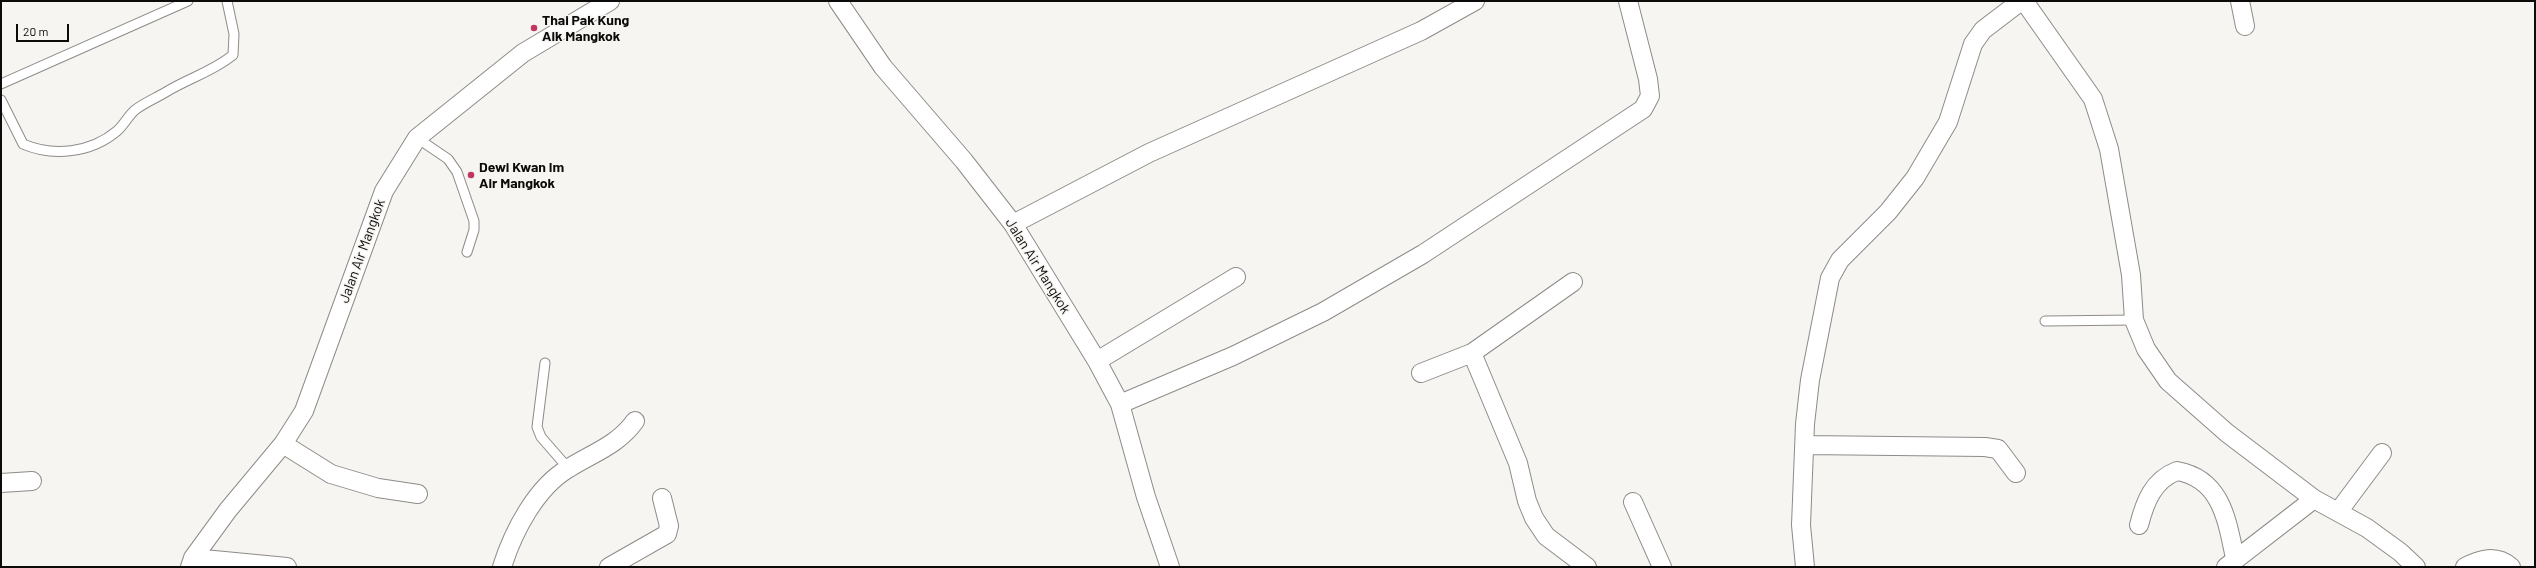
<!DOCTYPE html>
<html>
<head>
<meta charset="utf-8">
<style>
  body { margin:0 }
  #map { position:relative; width:2536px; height:568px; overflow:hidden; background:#f7f5f1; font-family:Barlow,sans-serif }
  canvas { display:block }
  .frame { position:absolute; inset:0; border:2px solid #0c0b0a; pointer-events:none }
  .scale { position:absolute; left:16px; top:24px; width:53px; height:18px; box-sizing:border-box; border:2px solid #0c0b0a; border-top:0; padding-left:5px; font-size:12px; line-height:14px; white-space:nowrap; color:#0c0b0a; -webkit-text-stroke:3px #f7f5f1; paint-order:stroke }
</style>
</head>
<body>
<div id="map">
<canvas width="2536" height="568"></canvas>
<div class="frame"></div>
<div class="scale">20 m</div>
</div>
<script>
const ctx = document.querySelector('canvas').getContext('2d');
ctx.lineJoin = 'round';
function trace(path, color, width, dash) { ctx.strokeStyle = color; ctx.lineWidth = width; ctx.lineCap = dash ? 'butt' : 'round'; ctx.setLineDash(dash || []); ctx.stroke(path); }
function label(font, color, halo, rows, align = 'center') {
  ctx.font = font + ' Barlow,sans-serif'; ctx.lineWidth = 3; ctx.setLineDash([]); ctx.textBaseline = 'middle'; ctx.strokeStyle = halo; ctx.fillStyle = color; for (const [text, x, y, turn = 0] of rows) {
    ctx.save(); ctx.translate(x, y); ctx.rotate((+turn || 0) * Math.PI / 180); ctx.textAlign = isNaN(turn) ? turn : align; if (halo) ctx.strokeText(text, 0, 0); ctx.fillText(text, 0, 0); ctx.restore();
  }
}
const service = new Path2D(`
  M1 84 188 1
  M1 100 23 144C53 157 91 153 117 131 124 125 128 116 135 110 144 103 156 98 166 92 189 78 212 72 233 55L234 34 227 1
  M417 138 448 159 457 172 474 221V230L467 252
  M2045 321 2134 320
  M545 363 537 427 541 437 568 468`);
const minor = new Path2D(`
  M838 1 883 67 964 161 1013 224 1097 361 1120 404 1146 497 1170 567
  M2024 1 2093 99 2109 149 2131 275 2134 320 2146 349 2168 381 2227 433 2314 499 2367 528 2400 552 2416 567
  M2240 1 2245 26
  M1013 224 1149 153 1421 31 1475 1
  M1472 353 1518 463 1527 501 1534 518 1546 536 1587 567
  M1097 361 1236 277
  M1421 373 1472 353 1573 282
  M1120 404 1233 356 1323 312 1423 254 1643 109 1650 96 1648 79 1628 1
  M283 444 331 474 378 488 418 494
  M1805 445 1985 447 1998 449 2016 473
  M1 483 32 481
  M1633 502 1662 567
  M2338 512 2382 453
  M2139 525C2145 502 2153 480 2177 471 2222 479 2227 521 2235 558
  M193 558 287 567
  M190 567 193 558 228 510 283 444 304 411 384 191 417 138 523 53 610 1
  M502 567C513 532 536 487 569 468 593 453 618 445 635 421
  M609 567 667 534 669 526 662 498
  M1805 567 1801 525 1805 424 1810 380 1830 278 1840 260 1888 212 1915 178 1948 122 1973 44 1983 30 2021 1
  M2226 567 2314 499
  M2465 567C2480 559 2496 554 2511 567`);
const markers = [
  [534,28,4,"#c23463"],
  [471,175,4,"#c23463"]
];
const poiNames = [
  ["Thai Pak Kung",542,20],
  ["Aik Mangkok",542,36],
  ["Dewi Kwan Im",479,167],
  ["Air Mangkok",479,183]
];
const streetNames = [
  ["Jalan Air Mangkok",362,251,-70],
  ["Jalan Air Mangkok",1038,266,58]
];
trace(service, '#8e8b88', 11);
trace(minor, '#8e8b88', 20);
trace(service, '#fff', 9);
trace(minor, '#fff', 18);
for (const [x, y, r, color] of markers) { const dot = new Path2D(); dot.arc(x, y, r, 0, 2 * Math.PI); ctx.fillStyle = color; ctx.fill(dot); trace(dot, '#f7f5f1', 1.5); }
label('bold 14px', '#0c0b0a', '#f7f5f1', poiNames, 'left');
label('14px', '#0c0b0a', '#f7f5f1', streetNames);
</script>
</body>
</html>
